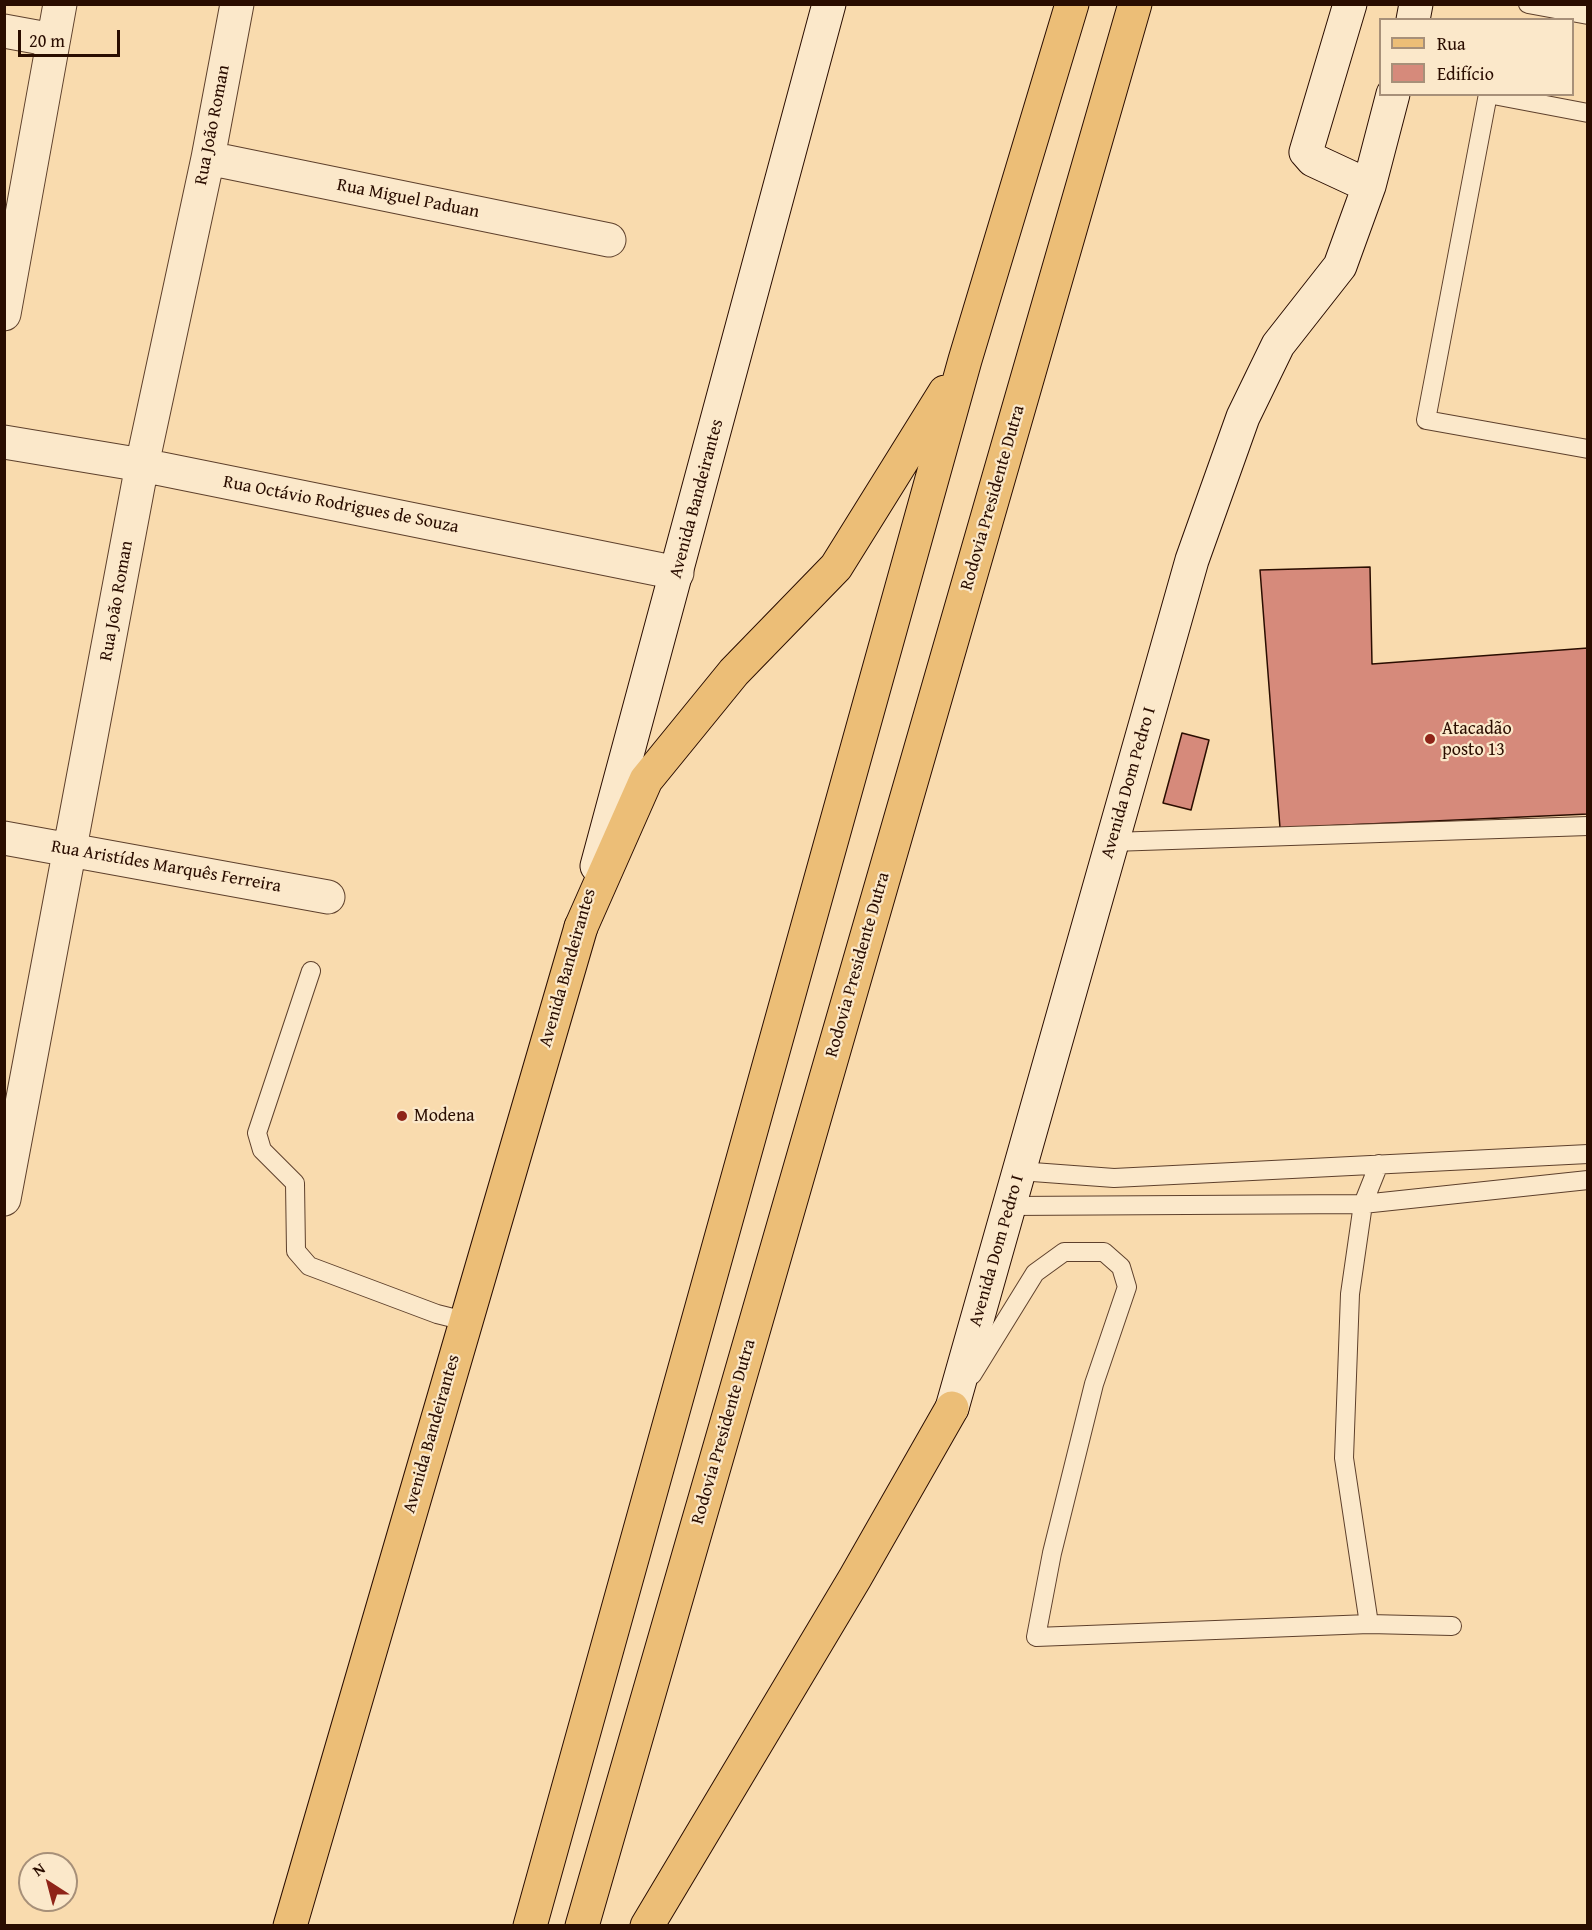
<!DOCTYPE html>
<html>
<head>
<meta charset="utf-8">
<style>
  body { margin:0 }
  #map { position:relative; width:1592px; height:1930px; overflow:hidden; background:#f9dbae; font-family:"Gentium Book Plus",serif }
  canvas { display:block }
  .frame { position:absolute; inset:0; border:6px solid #2a0d00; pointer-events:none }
  .legend { position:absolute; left:1379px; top:18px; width:195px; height:78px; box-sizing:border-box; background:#fbe8ca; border:2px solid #a79079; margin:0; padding:8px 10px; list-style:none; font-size:18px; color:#2a0d00 }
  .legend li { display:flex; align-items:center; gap:12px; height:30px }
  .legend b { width:30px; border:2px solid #a79079 }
  .north { position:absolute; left:18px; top:1852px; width:60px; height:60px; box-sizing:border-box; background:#fbe8ca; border:2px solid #a79079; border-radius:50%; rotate:324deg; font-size:16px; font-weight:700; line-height:24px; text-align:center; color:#2a0d00 }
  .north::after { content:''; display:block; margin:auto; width:21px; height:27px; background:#8f2418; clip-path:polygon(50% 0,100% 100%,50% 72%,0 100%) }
  .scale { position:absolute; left:18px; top:30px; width:102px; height:27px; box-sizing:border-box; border:3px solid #2a0d00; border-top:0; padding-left:8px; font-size:18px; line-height:21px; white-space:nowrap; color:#2a0d00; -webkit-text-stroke:4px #fbe8ca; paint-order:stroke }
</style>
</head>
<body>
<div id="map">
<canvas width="1592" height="1930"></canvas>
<div class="frame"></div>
<ul class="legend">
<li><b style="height:8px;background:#ecbe77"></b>Rua</li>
<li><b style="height:16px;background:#d68a7b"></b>Edifício</li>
</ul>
<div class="north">N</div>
<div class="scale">20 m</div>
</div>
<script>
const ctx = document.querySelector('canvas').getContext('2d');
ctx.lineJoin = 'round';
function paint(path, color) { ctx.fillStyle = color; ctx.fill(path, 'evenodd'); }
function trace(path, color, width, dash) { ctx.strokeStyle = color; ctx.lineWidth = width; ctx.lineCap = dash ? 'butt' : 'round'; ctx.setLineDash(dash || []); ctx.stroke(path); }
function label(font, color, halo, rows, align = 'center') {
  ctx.font = font + ' "Gentium Book Plus",serif'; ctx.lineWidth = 4.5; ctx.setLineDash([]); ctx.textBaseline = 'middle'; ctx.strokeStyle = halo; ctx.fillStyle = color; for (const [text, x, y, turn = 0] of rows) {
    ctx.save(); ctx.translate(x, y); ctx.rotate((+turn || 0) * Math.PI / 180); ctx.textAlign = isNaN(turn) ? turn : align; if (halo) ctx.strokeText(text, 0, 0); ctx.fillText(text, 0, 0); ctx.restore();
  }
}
const building = new Path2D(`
  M1370 567 1372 664 1588 648V814L1280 828 1260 570Z
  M1182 733 1209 740 1191 810 1163 803Z`);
const lane = new Path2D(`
  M1528 4 1588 15
  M1488 94 1426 420 1588 449
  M1488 94 1588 113
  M1112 842 1588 826
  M311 971 257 1133 262 1150 295 1183 296 1251 309 1266 437 1314 465 1321
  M1019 1171 1114 1178 1588 1154
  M1009 1206 1363 1204 1588 1180
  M972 1375 1035 1273 1064 1252H1104L1121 1267 1127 1287 1094 1384 1052 1553 1036 1637 1369 1624 1452 1626
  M1369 1624 1344 1458 1350 1294 1363 1204 1379 1164`);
const street = new Path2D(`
  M4 31 53 40
  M208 158 609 240
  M4 314 60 4
  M4 442 142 465 677 573
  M4 838 328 897
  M4 1199 142 465 208 158 237 4`);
const secondary = new Path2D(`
  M1350 4 1306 152 1313 160 1369 186
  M1413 20 1416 4
  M597 866 829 4
  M952 1408 1192 560 1243 417 1278 345 1340 266 1369 186 1393 94`);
const primary = new Path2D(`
  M290 1926 581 927`);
const highway = new Path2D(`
  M581 927 646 780 734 672 836 567 945 392
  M530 1926 965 360 1072 4
  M582 1926 1135 4
  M647 1926 855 1578 952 1408`);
const markers = [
  [1430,739,6,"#8f2418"],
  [402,1116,6,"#8f2418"]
];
const streetNames = [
  ["Rua João Roman",213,125,-79],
  ["Rua Miguel Paduan",408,199,11],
  ["Rodovia Presidente Dutra",993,498,-74],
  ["Avenida Bandeirantes",697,499,-75],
  ["Rua Octávio Rodrigues de Souza",341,505,11],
  ["Rua João Roman",117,601,-80],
  ["Avenida Dom Pedro I",1129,783,-74],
  ["Rua Aristídes Marquês Ferreira",166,867,10],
  ["Rodovia Presidente Dutra",858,965,-74],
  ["Avenida Bandeirantes",568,968,-74],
  ["Avenida Dom Pedro I",997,1251,-74],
  ["Rodovia Presidente Dutra",724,1432,-74],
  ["Avenida Bandeirantes",432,1434,-74]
];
const poiNames = [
  ["Atacadão",1442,729],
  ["posto 13",1442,750],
  ["Modena",414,1116]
];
paint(building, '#d68a7b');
trace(building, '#2a0d00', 1.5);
trace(lane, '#5e402c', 20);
trace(street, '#5e402c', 35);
trace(secondary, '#2a0d00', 35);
trace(primary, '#2a0d00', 35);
trace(highway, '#2a0d00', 35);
trace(lane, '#fbe8ca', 18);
trace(street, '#fbe8ca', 33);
trace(secondary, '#fbe8ca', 33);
trace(primary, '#ecbe77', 33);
trace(highway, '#ecbe77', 33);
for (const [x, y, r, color] of markers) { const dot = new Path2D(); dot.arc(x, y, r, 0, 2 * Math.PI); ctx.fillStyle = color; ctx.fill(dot); trace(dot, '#fbe8ca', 2); }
label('18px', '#2a0d00', '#fbe8ca', streetNames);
label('18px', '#2a0d00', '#fbe8ca', poiNames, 'left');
</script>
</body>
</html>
